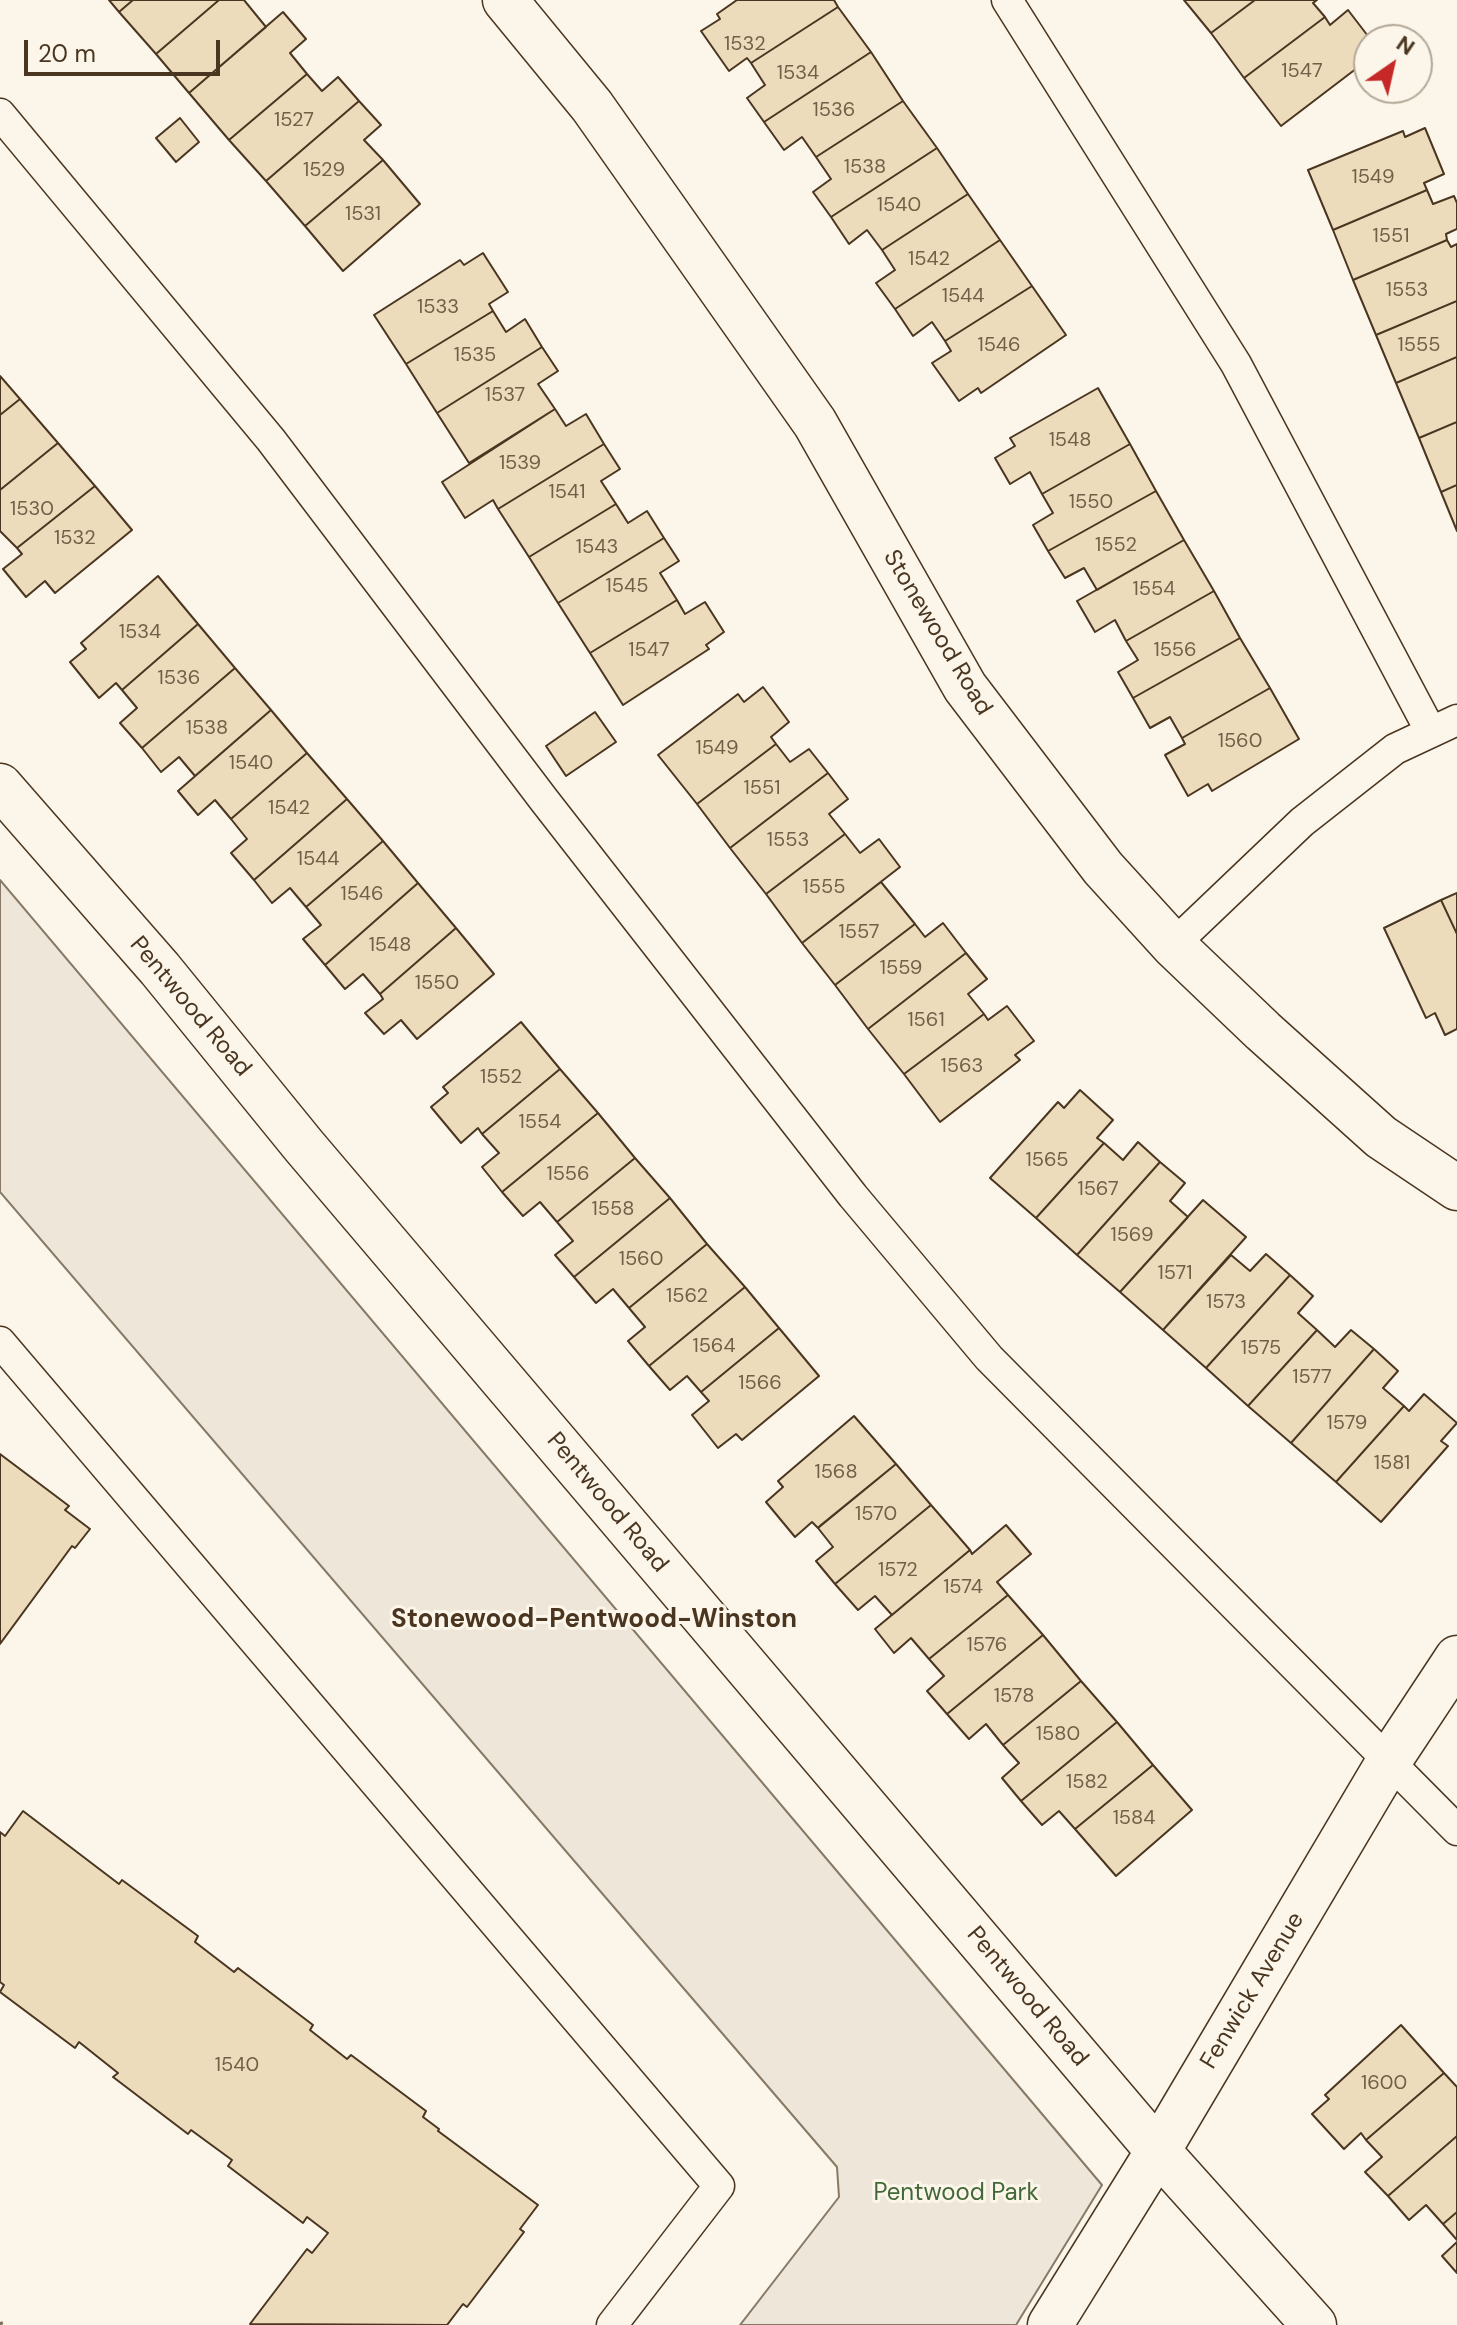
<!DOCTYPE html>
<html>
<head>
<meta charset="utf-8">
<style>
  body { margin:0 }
  #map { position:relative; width:1457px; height:2325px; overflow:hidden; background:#fbf6e9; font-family:"DM Sans",sans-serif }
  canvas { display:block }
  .north { position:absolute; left:1353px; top:24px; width:80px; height:80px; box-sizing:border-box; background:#fbf6e9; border:2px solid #b4a999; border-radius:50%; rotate:34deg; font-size:22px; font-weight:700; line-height:32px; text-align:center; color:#4a3520 }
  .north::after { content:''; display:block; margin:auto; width:28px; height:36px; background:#c62828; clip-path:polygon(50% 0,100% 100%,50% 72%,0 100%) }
  .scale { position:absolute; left:24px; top:40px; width:196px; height:36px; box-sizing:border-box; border:4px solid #4a3520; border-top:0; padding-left:10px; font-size:24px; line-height:28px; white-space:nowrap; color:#4a3520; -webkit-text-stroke:6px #fbf6e9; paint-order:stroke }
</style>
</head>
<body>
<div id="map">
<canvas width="1457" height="2325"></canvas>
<div class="north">N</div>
<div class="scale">20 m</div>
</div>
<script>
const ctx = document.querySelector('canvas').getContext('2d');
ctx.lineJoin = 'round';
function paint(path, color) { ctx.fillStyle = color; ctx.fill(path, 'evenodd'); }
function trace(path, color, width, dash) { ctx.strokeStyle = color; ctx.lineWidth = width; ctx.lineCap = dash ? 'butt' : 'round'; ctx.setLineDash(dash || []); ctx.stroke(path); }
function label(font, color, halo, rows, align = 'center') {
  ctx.font = font + ' "DM Sans",sans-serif'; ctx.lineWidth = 6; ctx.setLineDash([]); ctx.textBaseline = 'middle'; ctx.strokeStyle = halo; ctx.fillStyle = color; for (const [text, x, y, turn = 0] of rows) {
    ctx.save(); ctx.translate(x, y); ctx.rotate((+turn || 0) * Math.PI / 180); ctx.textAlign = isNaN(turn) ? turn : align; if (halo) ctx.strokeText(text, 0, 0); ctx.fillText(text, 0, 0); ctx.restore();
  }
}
const green = new Path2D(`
  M0 880 1102 2185 1016 2325H740L839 2197 837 2167 0 1192Z`);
const building = new Path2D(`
  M109 0H133L119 12Z
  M133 0H219L156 54 119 12Z
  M219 0H244L266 27 189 93 156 54Z
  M737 0H834L838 7 751 63 747 58 729 71 701 31 720 19 717 14Z
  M1184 0H1255L1211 33Z
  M1255 0H1317L1313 3 1325 17 1244 78 1211 33Z
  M838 7 871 52 764 122 747 98 765 85 751 63Z
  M1348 10 1371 40 1369 50 1357 59 1361 65 1281 126 1244 78 1325 17 1330 25Z
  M283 12 306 39 290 53 307 74 229 140 189 93Z
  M871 52 903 101 816 157 802 137 784 150 764 122Z
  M307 74 322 91 338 77 359 101 266 181 229 140Z
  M359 101 381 125 364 140 383 160 305 226 266 181Z
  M903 101 937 148 831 217 813 192 831 179 816 157Z
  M180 118 199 142 176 162 156 138Z
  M1425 128 1444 174 1424 183 1427 190 1333 230 1308 170 1403 131 1405 137Z
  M937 148 968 194 882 250 867 230 849 244 831 217Z
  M383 160 420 204 343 271 305 226Z
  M1427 190 1433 204 1454 196 1457 203V229L1446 234 1447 240 1353 280 1333 230Z
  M968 194 1000 240 895 309 876 283 895 270 882 250Z
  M1000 240 1032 286 945 341 932 322 913 336 895 309Z
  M1447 240 1451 247 1457 244V301L1376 335 1353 280Z
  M483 253 508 292 489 304 493 311 406 364 374 315 460 260 464 265Z
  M1032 286 1066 335 981 393 978 388 959 401 932 363 951 351 945 341Z
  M1457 301V357L1396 383 1376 335Z
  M493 311 506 332 525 319 542 347 437 413 406 364Z
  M542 347 558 371 538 384 555 409 469 463 437 413Z
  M1457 357V422L1419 438 1396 383Z
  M0 376 20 399 0 415Z
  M1098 388 1130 444 1042 494 1030 472 1010 484 995 458 1015 446 1010 438Z
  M20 399 58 443 0 490V415Z
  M555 409 566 426 586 414 604 444 498 509 493 500 465 518 442 482Z
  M1457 422V485L1441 492 1419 438Z
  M58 443 95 486 17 548 0 531V490Z
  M604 444 620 469 601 481 616 504 529 557 498 509Z
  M1130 444 1156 491 1048 551 1033 525 1053 513 1042 494Z
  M1457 485V531L1441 492Z
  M95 486 132 530 55 593 45 581 26 597 3 569 22 554 17 548Z
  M1156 491 1184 540 1097 590 1084 568 1065 578 1048 551Z
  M616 504 628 523 647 511 664 538 558 603 529 557Z
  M664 538 679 561 660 573 677 600 590 653 558 603Z
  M1184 540 1214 591 1126 641 1115 620 1095 632 1077 601Z
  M158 576 198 624 122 690 116 683 99 698 70 662 86 649 81 643Z
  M1214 591 1240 638 1133 698 1118 672 1138 660 1126 641Z
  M677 600 685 614 705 602 724 632 706 645 709 649 623 705 590 653Z
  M198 624 235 668 142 748 120 723 137 708 122 690Z
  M1240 638 1270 688 1182 738 1170 717 1150 728 1133 698Z
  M235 668 271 710 195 776 179 757 161 772 142 748Z
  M763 687 789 722 771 737 776 744 697 804 658 755 738 694 744 702Z
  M1270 688 1299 739 1212 791 1208 784 1188 796 1165 755 1185 744 1182 738Z
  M271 710 307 753 231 819 215 800 198 815 178 791Z
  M595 712 616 742 566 776 546 746Z
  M776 744 790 762 809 749 828 773 730 848 697 804Z
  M307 753 347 799 254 880 231 853 247 839 231 819Z
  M828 773 848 799 829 814 845 834 766 894 730 848Z
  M347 799 383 841 306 907 290 888 272 903 254 880Z
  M845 834 860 853 879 839 900 867 802 943 766 894Z
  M383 841 418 883 325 965 303 939 321 925 306 907Z
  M881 882 915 924 835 985 802 943Z
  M418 883 456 928 380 994 363 974 345 989 325 965Z
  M1457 893V934L1441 900Z
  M1441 900 1457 934V1029L1445 1035 1435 1013 1426 1018 1384 928Z
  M943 923 966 953 868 1029 835 985 915 924 925 937Z
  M456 928 494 974 417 1039 401 1020 384 1034 365 1013 383 999 380 994Z
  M966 953 987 979 968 994 984 1014 904 1074 868 1029Z
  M1007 1006 1034 1041 1015 1055 1020 1060 940 1122 904 1074 984 1014 988 1020Z
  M521 1022 560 1069 482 1134 478 1128 461 1143 431 1107 448 1093 443 1087Z
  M560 1069 598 1113 502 1192 482 1167 499 1153 482 1134Z
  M1080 1090 1113 1120 1097 1138 1104 1143 1036 1218 990 1178 1058 1102 1064 1108Z
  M598 1113 635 1158 557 1222 540 1202 523 1216 502 1192Z
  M1138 1142 1160 1162 1077 1255 1036 1218 1104 1143 1123 1160Z
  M635 1158 670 1198 574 1277 555 1255 573 1241 557 1222Z
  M1160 1162 1185 1183 1170 1201 1188 1217 1120 1292 1077 1255Z
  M670 1198 707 1244 629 1308 613 1289 596 1303 574 1277Z
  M1203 1200 1246 1237 1163 1330 1120 1292Z
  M707 1244 745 1287 649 1366 628 1341 645 1327 629 1308Z
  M1266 1254 1290 1275 1206 1368 1163 1330 1231 1255 1250 1271Z
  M1290 1275 1313 1296 1298 1313 1317 1330 1248 1406 1206 1368Z
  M745 1287 779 1328 701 1392 687 1376 670 1390 649 1366Z
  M779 1328 819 1376 742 1440 736 1434 718 1448 692 1415 709 1401 701 1392Z
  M1317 1330 1335 1347 1351 1330 1374 1349 1291 1443 1248 1406Z
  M1374 1349 1398 1371 1383 1388 1404 1406 1336 1482 1291 1443Z
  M1424 1394 1457 1423 1441 1441 1448 1446 1381 1522 1336 1482 1404 1406 1409 1411Z
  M854 1416 896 1464 821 1525 818 1528 812 1522 795 1537 766 1502 783 1487 778 1481Z
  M0 1454 69 1506 65 1510 90 1529 75 1548 72 1546 0 1644Z
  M896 1464 931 1505 835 1584 816 1561 833 1547 818 1528Z
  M931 1505 970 1550 892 1615 875 1596 858 1610 835 1584Z
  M1006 1525 1031 1554 997 1582 1008 1595 929 1659 911 1638 894 1653 875 1629 970 1550 972 1554Z
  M1008 1595 1043 1635 947 1714 927 1691 944 1676 929 1659Z
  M1043 1635 1081 1681 1003 1745 986 1724 969 1739 947 1714Z
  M1081 1681 1117 1722 1021 1801 1002 1778 1019 1763 1003 1745Z
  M1117 1722 1153 1765 1075 1829 1059 1811 1042 1825 1021 1801Z
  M1153 1765 1192 1810 1116 1876 1075 1829Z
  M23 1811 119 1884 122 1880 198 1936 195 1942 234 1972 238 1968 313 2025 310 2030 347 2059 351 2055 426 2111 423 2117 439 2129 438 2131 538 2205 520 2229 524 2232 467 2307 463 2304 447 2325 250 2324 307 2249 312 2253 328 2233 307 2217 303 2223 228 2166 232 2160 191 2130 188 2134 113 2077 118 2073 79 2042 75 2048 0 1992 4 1985 0 1982V1832L5 1836Z
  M1401 2025 1444 2073 1366 2140 1361 2133 1344 2149 1312 2114 1329 2099 1325 2095Z
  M1444 2073 1457 2087V2136L1388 2196 1365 2172 1382 2157 1366 2140Z
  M1457 2136V2212L1443 2224 1426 2205 1409 2220 1388 2196Z
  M1457 2212V2240L1443 2224Z
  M1457 2242V2273L1442 2256Z`);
const path = new Path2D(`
  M0 2322 1 2325`);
const lane = new Path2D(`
  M1007 0 1236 364 1431 732
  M0 114 271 440 544 800 853 1196 989 1358 1457 1830
  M1173 945 1302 822 1395 749 1457 720
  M0 1342 719 2186 612 2325`);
const street = new Path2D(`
  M0 786 160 969 304 1146 1158 2151 1314 2325
  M1050 2325 1158 2151 1389 1761 1457 1658`);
const secondary = new Path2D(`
  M505 0 592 106 815 423 965 687 1103 868 1173 945 1263 1031 1381 1137 1457 1188`);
const numberNames = [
  ["1532",745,45],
  ["1547",1302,72],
  ["1534",798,74],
  ["1536",834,111],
  ["1527",294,121],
  ["1538",865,168],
  ["1529",324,171],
  ["1549",1373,178],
  ["1540",899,206],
  ["1531",363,215],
  ["1551",1391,237],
  ["1542",929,260],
  ["1553",1407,291],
  ["1544",963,297],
  ["1533",438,308],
  ["1546",999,346],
  ["1555",1419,346],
  ["1535",475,356],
  ["1537",505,396],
  ["1548",1070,441],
  ["1539",520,464],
  ["1541",567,493],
  ["1550",1091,503],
  ["1530",32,510],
  ["1532",75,539],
  ["1552",1116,546],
  ["1543",597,548],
  ["1545",627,587],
  ["1554",1154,590],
  ["1534",140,633],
  ["1547",649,651],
  ["1556",1175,651],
  ["1536",179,679],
  ["1538",207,729],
  ["1560",1240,742],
  ["1549",717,749],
  ["1540",251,764],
  ["1551",762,789],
  ["1542",289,809],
  ["1553",788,841],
  ["1544",318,860],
  ["1555",824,888],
  ["1546",362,895],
  ["1557",859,933],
  ["1548",390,946],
  ["1559",901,969],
  ["1550",437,984],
  ["1561",926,1021],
  ["1563",962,1067],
  ["1552",501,1078],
  ["1554",540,1123],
  ["1565",1047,1161],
  ["1556",568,1175],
  ["1567",1098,1190],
  ["1558",613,1210],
  ["1569",1132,1236],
  ["1560",641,1260],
  ["1571",1175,1274],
  ["1562",687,1297],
  ["1573",1226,1303],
  ["1564",714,1347],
  ["1575",1261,1349],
  ["1577",1312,1378],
  ["1566",760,1384],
  ["1579",1347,1424],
  ["1581",1392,1464],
  ["1568",836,1473],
  ["1570",876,1515],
  ["1572",898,1571],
  ["1574",963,1588],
  ["1576",987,1646],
  ["1578",1014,1697],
  ["1580",1058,1735],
  ["1582",1087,1783],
  ["1584",1134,1819],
  ["1540",237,2066],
  ["1600",1384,2084]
];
const streetNames = [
  ["Stonewood Road",937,633,59],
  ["Pentwood Road",190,1007,50],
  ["Pentwood Road",607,1503,50],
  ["Fenwick Avenue",1253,1991,-59],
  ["Pentwood Road",1027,1997,50]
];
const parkNames = [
  ["Pentwood Park",956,2194]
];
const neighbourhoodNames = [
  ["Stonewood-Pentwood-Winston",594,1620]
];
paint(green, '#ede6d9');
trace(green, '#887966', 2);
paint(building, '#ecdcbc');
trace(building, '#4a3520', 2);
trace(lane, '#4a3520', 33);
trace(street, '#4a3520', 47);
trace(secondary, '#4a3520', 47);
trace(path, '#7f6f5c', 5, [6, 4]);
trace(lane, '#fbf6e9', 30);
trace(street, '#fbf6e9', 44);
trace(secondary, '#fbf6e9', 44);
label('20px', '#725f47', null, numberNames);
label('24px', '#4a3520', '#fbf6e9', streetNames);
label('24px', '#436837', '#fbf6e9', parkNames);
label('bold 26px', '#4a3520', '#fbf6e9', neighbourhoodNames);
</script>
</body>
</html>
